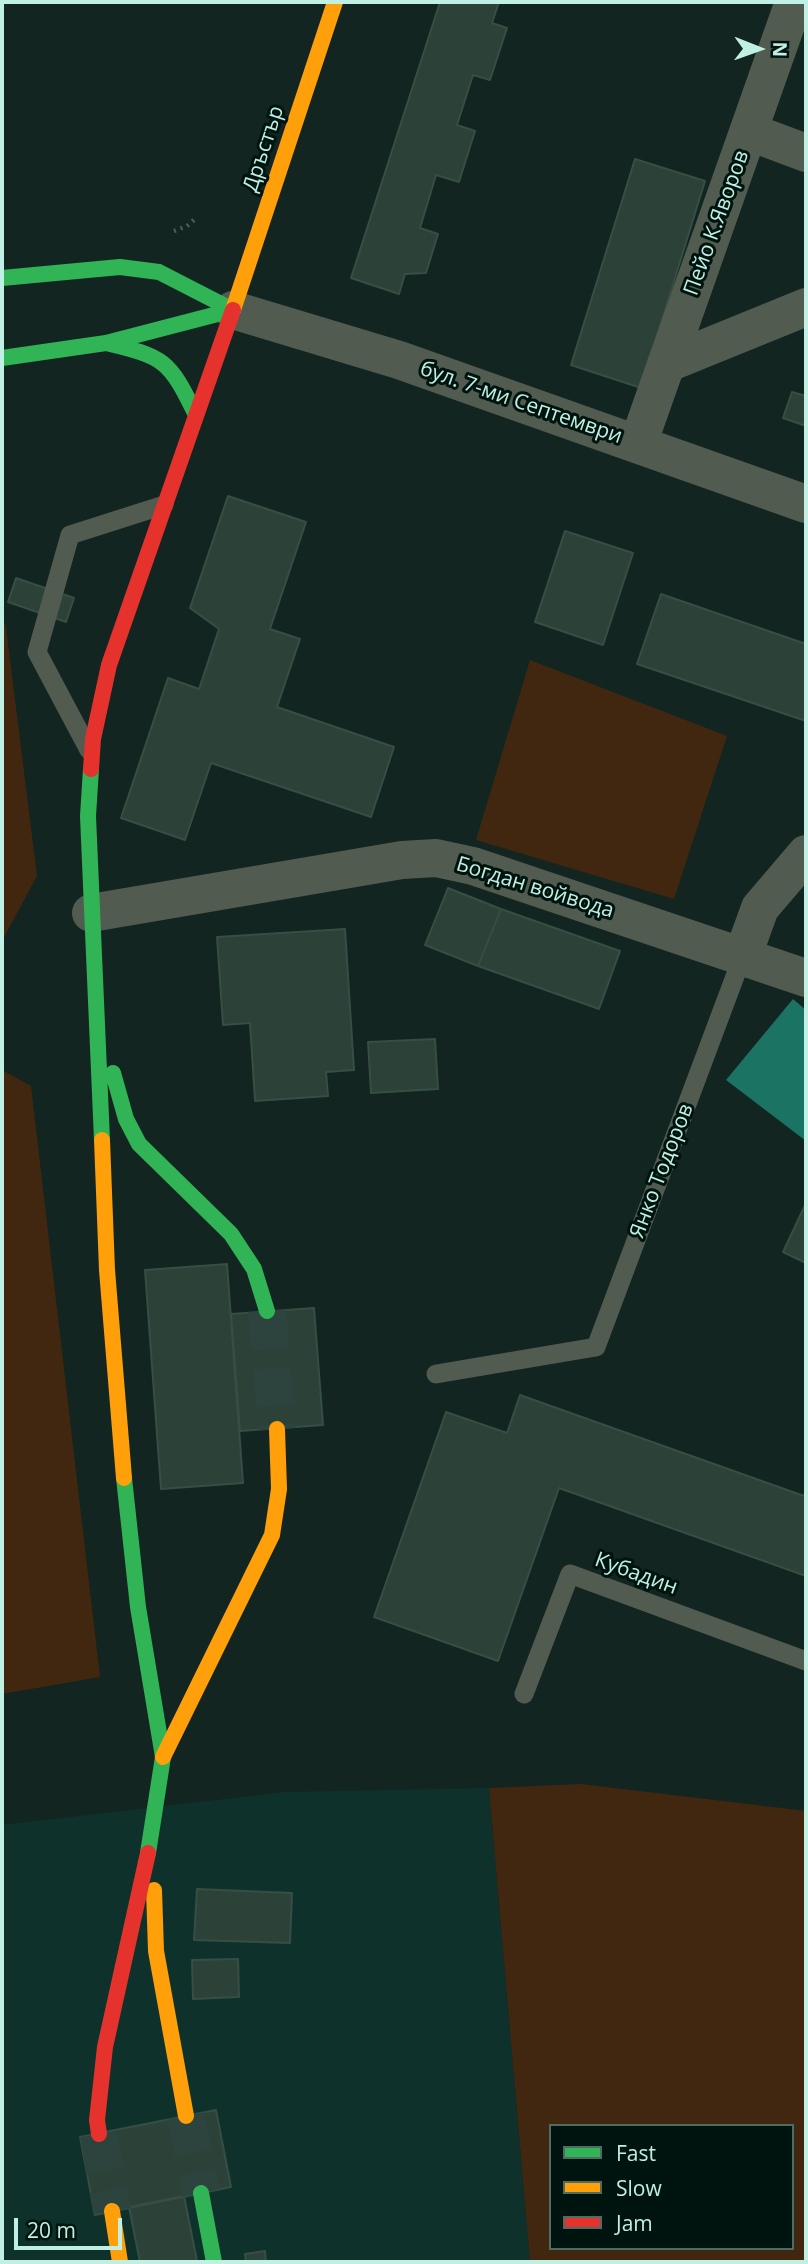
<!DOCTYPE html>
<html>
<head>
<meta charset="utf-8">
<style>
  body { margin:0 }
  #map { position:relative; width:808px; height:2264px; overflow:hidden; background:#122521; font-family:"Open Sans",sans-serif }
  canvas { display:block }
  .frame { position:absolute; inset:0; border:4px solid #c0f0e3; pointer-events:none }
  .legend { position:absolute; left:549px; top:2124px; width:245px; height:126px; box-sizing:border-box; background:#00140f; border:2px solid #4d6c64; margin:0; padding:9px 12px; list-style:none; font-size:21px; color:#c0f0e3 }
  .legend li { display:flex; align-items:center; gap:14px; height:35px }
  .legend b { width:35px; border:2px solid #4d6c64 }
  .north { position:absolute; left:724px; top:14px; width:70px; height:70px; -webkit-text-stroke:5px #00140f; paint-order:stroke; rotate:91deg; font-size:19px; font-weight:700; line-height:28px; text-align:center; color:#c0f0e3 }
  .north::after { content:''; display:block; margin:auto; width:24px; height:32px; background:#c0f0e3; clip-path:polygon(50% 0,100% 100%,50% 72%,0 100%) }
  .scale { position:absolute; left:14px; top:2218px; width:108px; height:32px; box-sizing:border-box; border:4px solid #c0f0e3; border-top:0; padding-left:9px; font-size:21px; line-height:24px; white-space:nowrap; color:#c0f0e3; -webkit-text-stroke:5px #00140f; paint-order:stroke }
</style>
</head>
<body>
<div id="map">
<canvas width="808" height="2264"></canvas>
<div class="frame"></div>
<ul class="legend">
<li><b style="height:9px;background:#30b455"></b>Fast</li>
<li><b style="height:9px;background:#ff9f0a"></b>Slow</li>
<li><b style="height:9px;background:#e5322d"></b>Jam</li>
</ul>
<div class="north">N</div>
<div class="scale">20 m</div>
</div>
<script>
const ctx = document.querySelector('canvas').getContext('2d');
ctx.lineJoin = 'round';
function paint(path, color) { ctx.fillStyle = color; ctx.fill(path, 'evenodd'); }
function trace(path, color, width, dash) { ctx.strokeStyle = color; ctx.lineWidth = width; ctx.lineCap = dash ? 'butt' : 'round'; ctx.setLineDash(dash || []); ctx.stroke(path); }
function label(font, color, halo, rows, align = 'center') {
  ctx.font = font + ' "Open Sans",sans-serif'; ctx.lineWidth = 6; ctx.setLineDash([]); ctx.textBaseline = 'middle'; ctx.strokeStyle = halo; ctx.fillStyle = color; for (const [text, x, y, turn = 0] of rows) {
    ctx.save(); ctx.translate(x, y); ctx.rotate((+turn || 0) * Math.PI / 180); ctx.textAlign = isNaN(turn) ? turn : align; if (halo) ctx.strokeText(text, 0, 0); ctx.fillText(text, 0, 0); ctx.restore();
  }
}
const built = new Path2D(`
  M489 1788 530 2262H2V1825L285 1792Z`);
const green = new Path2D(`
  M2 618 6 627 37 876 2 941Z
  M530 660 727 736 674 899 476 840Z
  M2 1070 31 1086 100 1677 2 1694Z
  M581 1784 806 1811V2262H530L489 1788ZM551 2126H792V2248H551Z`);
const water = new Path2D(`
  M793 999 806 1010V1141L726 1080Z`);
const building = new Path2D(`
  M440 2H499L492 23 507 28 490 80 473 75 457 125 475 131 459 182 436 175 420 228 438 234 426 273 405 274 399 294 351 278Z
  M635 159 705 181 641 388 571 365Z
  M792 392 806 396V426L783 418Z
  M228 496 306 522 270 629 300 639 277 707 394 747 371 817 211 763 185 840 121 818 168 678 199 689 219 629 190 608Z
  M565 531 633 553 603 645 535 622Z
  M16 578 74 598 66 622 8 602Z
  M661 594 806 644V721L637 664Z
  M448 888 501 909 478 966 425 945Z
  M501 909 620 951 599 1009 478 966Z
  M345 929 354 1070 326 1072 328 1096 255 1101 250 1023 223 1025 217 937Z
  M435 1039 438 1089 371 1093 368 1042Z
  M806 1203V1263L783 1252Z
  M227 1264 243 1483 161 1489 145 1270Z
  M314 1308 323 1425 240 1431 231 1314Z
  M520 1395 804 1496 806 1489V1576L559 1488 498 1661 374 1617 446 1412 507 1433Z
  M197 1889 292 1893 290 1943 194 1940Z
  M238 1959 239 1997 193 1999 192 1960Z
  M216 2110 231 2187 95 2215 80 2137Z
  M184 2196 197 2261 140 2262 129 2207Z
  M265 2251 266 2262H246L245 2254Z`);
const primaryTunnel = new Path2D(`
  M267 1311 277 1429
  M186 2116 201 2193
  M99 2134 112 2211`);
const path = new Path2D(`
  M174 231 187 226 195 219`);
const lane = new Path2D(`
  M89 750 37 652 70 535 164 505
  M436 1374 596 1347 743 955
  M524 1694 570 1574 806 1661`);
const street = new Path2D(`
  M750 132 806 153
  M233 310 399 360 806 504
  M666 364 806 307
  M638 444 794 2
  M91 913 402 860 436 858 473 866 806 978
  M743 955 760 908 806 854`);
const fast = new Path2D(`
  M2 278 120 267 159 272 233 310
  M106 343C165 357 169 360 196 415
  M2 358 106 343 233 310
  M91 769 88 816 102 1140
  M113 1073 126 1119 139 1144 231 1234 254 1269 267 1311
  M124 1478 138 1607 163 1757 148 1853
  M201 2193 214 2262`);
const slow = new Path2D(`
  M233 310 335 2
  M102 1140 107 1270 124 1478
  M163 1757 272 1535 279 1489 277 1429
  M154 1890 156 1951 186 2116
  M112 2211 120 2262`);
const jam = new Path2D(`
  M91 769 93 739 109 665 233 310
  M99 2134 97 2120 105 2047 148 1853`);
const streetNames = [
  ["Дръстър",264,149,-72],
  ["Пейо К.Яворов",717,223,-70],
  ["бул. 7-ми Септември",521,403,19],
  ["Богдан войвода",535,888,17],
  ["Янко Тодоров",662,1171,-69],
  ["Кубадин",636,1574,20]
];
paint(built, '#0e322b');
paint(green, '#41270f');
paint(water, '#1a7363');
paint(building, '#2c4239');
trace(building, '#364e44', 2);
trace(primaryTunnel, '#2c433e', 38, [38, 19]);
trace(path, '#535b54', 4.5, [2, 5]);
trace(lane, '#515b50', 19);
trace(street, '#515b50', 38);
trace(fast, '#30b455', 16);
trace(slow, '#ff9f0a', 16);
trace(jam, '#e5322d', 16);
label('21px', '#c0f0e3', '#00140f', streetNames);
</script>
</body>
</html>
